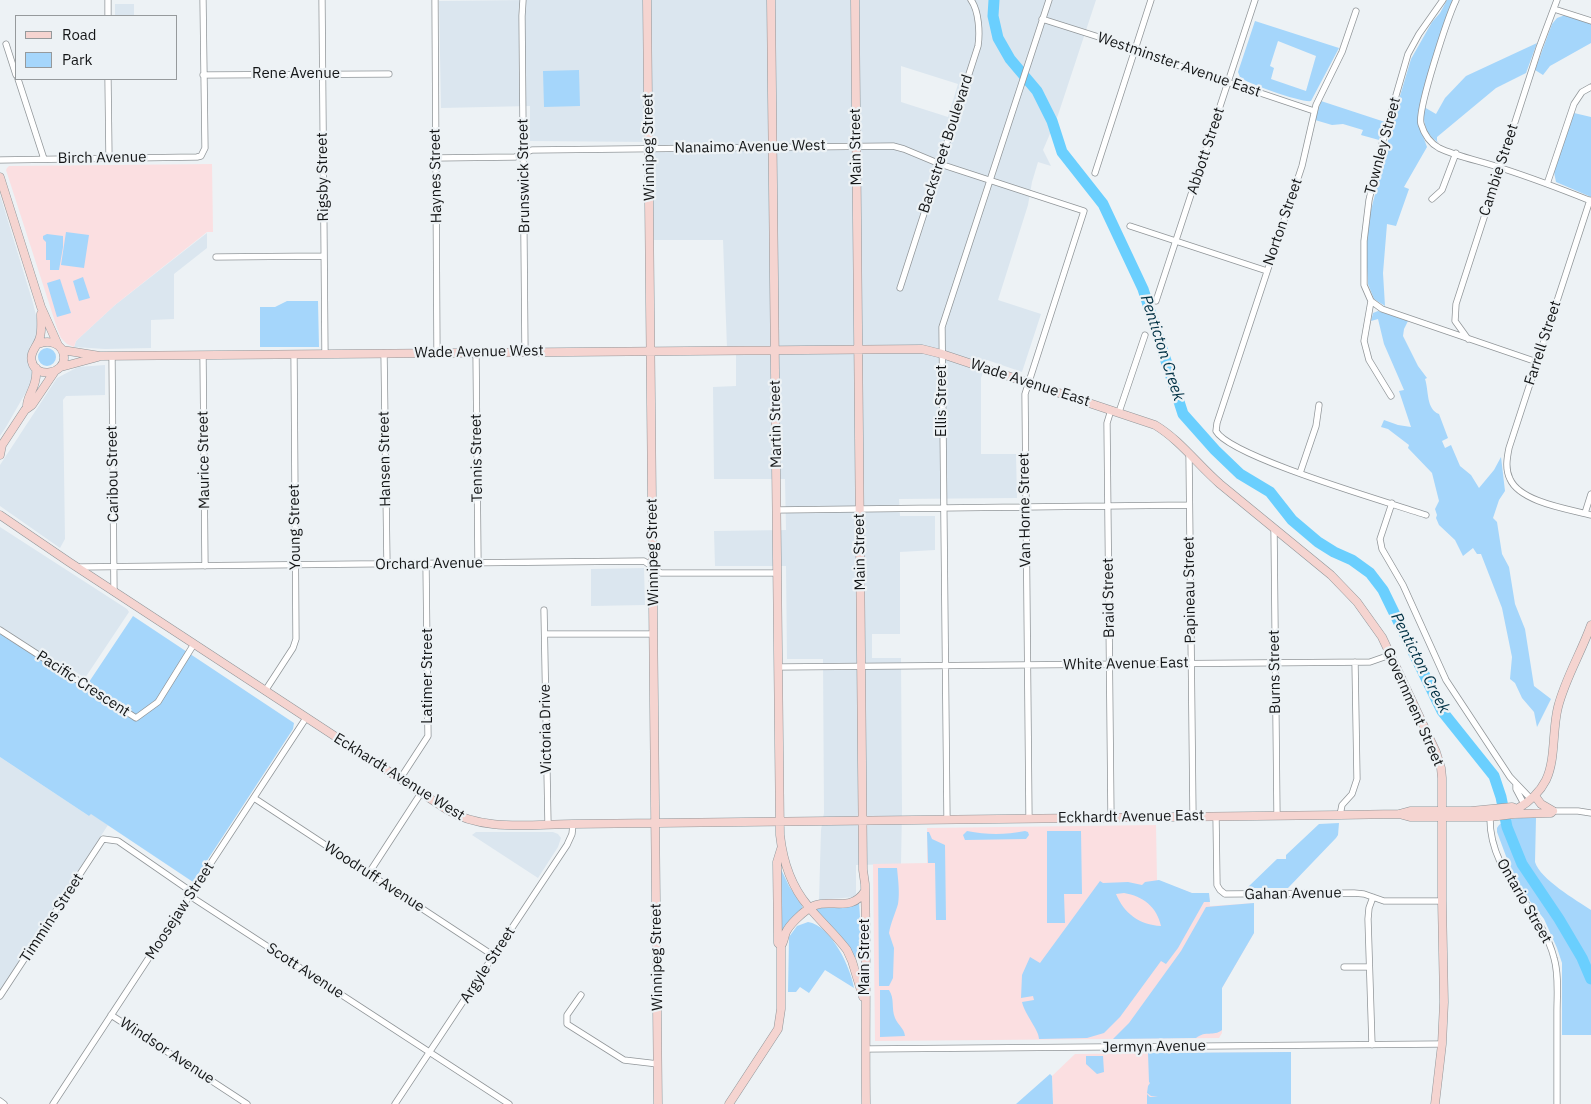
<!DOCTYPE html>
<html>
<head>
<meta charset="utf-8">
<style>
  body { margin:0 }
  #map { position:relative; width:1591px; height:1104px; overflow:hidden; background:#edf2f5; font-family:"IBM Plex Sans",sans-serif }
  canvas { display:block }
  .legend { position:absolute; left:15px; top:15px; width:162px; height:65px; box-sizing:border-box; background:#edf2f5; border:1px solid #969a9c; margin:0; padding:6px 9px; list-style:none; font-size:15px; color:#141617 }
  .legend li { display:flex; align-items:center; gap:10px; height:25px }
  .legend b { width:25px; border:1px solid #969a9c }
</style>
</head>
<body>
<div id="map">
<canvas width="1591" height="1104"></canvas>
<ul class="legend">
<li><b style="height:6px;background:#f5d4d0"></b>Road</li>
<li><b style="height:14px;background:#a5d6fb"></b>Park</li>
</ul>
</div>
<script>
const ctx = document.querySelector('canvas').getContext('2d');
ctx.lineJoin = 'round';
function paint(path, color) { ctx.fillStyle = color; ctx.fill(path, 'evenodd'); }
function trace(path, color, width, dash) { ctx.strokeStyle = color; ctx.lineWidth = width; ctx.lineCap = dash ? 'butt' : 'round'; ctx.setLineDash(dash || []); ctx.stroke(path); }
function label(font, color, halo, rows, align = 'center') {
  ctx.font = font + ' "IBM Plex Sans",sans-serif'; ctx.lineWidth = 4.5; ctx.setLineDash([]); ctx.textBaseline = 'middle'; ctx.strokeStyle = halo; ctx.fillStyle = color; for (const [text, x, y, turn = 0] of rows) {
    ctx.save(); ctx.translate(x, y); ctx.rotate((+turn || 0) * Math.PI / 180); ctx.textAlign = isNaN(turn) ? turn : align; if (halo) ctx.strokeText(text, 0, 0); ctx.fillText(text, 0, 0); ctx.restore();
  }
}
const built = new Path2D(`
  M529 0H1096L1058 115 1043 150 1051 166 1038 162 1032 182 1028 205 998 300 1041 314 1022 372 987 360 981 378V454H1016L1017 498 899 499 900 516H935V550L900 552V634H872V658H901L902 811 901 864 856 865V895L854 897 819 900 821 830 824 813 823 659H787L786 566H715L714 531 786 530 785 479H714L713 387 736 386V349L727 348 723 240H653V142L530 141V106L441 108 439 1ZM901 66 958 84 948 117 901 102Z
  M115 4H134V16H115Z
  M0 195 33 303 39 328 35 342 30 346 27 357 34 378 6 427 0 436Z
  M207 233V248L174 274V319L151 320V348L105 349 74 347 76 341 115 305Z
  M105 365V395L66 396 63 400 65 539 60 548 0 506V465L57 378 78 367Z
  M0 527 127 609 129 612 85 678 65 665 61 666 0 626Z
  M644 568 645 605 591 606V569Z
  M0 757 89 816 91 813 108 825 0 991Z
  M476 832H553L558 834 561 838 558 847 538 878 472 835Z`);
const education = new Path2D(`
  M212 164 213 232H207L115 305 76 341 74 347 67 344 61 338 57 328 6 170 7 168 9 166Z
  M1156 825 1157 880 1192 893H1209L1210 906 1254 903V933L1222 988V1033L1219 1038 875 1041 873 864 927 863V828Z
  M1291 1052V1104H1053L1052 1076 1075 1054Z`);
const green = new Path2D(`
  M1447 0H1454L1430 71 1419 112V125L1427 147 1404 187 1409 189 1396 226 1387 224 1383 273 1385 306 1374 299 1368 284 1366 250 1370 214 1385 155 1391 126 1411 59 1432 22 1440 13Z
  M1565 15 1591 24V43L1550 66 1543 75 1535 70 1552 24 1557 18Z
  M1255 21 1339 48 1311 101C1303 103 1247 84 1240 77L1238 72ZM1278 41 1316 56 1306 91 1271 79 1274 68 1270 66Z
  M1537 43 1526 73 1496 88 1437 137V141L1439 143C1425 134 1423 123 1424 107L1436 114 1445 98 1466 76Z
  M579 70 580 106 544 107 543 71Z
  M1321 101 1385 122 1379 140 1361 135 1363 130 1343 124 1332 125 1315 120Z
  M1574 113 1591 117V197L1556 182 1554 172Z
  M66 232 89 235 84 268 61 265Z
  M47 234 63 236V247L59 270H50V260H46V242L43 239V236Z
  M83 277 90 298 79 301 73 281Z
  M60 279 71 313 57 317 47 283Z
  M287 301H318L319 347H260V307H275Z
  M1378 311 1408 321 1404 329 1403 336 1418 366 1427 378 1425 379C1429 391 1426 409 1439 414L1448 438 1442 441 1445 448 1451 445 1460 466 1471 475 1479 488 1494 470 1501 457 1505 491 1499 500 1493 518 1497 522 1502 554 1509 567 1515 604 1525 629 1534 686 1551 699 1537 727 1534 712 1522 698 1515 683 1510 679 1512 657 1502 608 1481 554H1477L1473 548 1463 556 1455 540 1439 525 1436 518 1437 515 1435 509 1439 501 1432 473 1408 448 1409 445 1388 429 1381 427 1384 420 1398 425 1411 427 1399 391 1404 390 1384 344 1378 319 1371 321 1373 313Z
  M38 357a9 9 0 1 1 18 0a9 9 0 1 1-18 0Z
  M133 616 294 723 293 729 193 882 91 814 89 816 0 757V634L85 688Z
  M1536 818 1535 862C1540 879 1576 900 1591 910V1035H1562V963L1557 948 1544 919 1516 883 1497 832V828C1503 816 1524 818 1536 818Z
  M1339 823 1338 835 1336 838 1288 888H1247L1277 859H1286V855L1319 824Z
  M967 831C987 835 1005 835 1025 831L1028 832 1029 835 1026 839 965 840 963 835Z
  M1047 831H1081L1082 894H1064L1065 923H1047Z
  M927 832H929L932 839 945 845 946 920H936L935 863H928Z
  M780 867 789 886 802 906V911L781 935Z
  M878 868H897C898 879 900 893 898 904 895 914 891 922 889 933L894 948 893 978 889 986H879Z
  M1159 880 1192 893H1209L1210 902H1204L1178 948 1166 964 1161 961 1120 1017 1104 1033 1087 1038 1039 1039C1039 1030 1025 1015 1022 1002L1034 1000 1033 996 1021 998 1022 975 1030 957 1040 963 1100 881 1103 883 1128 882 1142 885 1145 882ZM1124 893C1143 896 1157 907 1161 926 1139 925 1124 913 1116 894Z
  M859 902 862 947 861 951 855 958 841 936 815 909Z
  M1254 903V933L1222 988V1030C1213 1037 1206 1030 1196 1038L1113 1039 1129 1023 1181 951 1206 907Z
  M808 922C831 925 851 968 854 988L825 970 809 993 800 987 796 992H788L789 937 797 926Z
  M880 990H889C895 999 891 1008 895 1018 898 1025 904 1028 905 1036L880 1037Z
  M1291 1052V1104H1147V1094L1150 1097H1158L1151 1096 1147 1093 1148 1086 1150 1083 1149 1082 1148 1053Z
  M1086 1056H1103L1104 1072 1097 1074 1086 1064Z
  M1050 1074 1052 1076 1053 1104H1016Z`);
const river = new Path2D(`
  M994 0 993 16 998 38 1010 59 1037 91 1052 121 1062 152 1103 204 1143 289 1183 414 1215 450 1240 474 1270 492 1292 520 1318 542 1334 552 1352 560 1370 573 1383 590 1442 711 1494 776 1501 797 1507 827 1522 864 1559 919 1582 958 1591 979`);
const street = new Path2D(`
  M108 0V16
  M322 0 325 354
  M435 0 437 353
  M523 0 522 16 525 352
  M1443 0 1419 34 1408 54 1383 140 1369 200 1364 241V285L1371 301 1382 309 1537 362
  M1456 0C1448 17 1417 110 1421 124 1424 134 1430 143 1439 148 1455 156 1484 162 1501 168 1532 178 1561 189 1591 201
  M1554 9 1591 21
  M1356 11 1342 52 1316 105 1302 166 1217 423 1216 431C1230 457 1391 503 1426 515
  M1042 19 1127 46 1135 51 1314 111
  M6 44 16 75
  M203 75 389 74
  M18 79 44 159
  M108 79 109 158
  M435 158 515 157 532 150 893 146 904 149 940 164 1084 211 1025 394 1029 818
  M0 160 197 157 201 156 205 148 203 0
  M1095 173 1151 0
  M1547 184 1574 104 1582 92 1591 87
  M1432 199 1442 190 1456 153
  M1590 200 1509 448C1507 458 1505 469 1510 479 1520 502 1568 509 1591 515
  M1130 226 1267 271
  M216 257 324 256
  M900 288 978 46C980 33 979 11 971 0
  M1156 301 1255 0
  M1371 301 1364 341 1369 360 1391 396
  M1468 339 1455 321 1456 304 1539 48 1557 0
  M476 352 478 563
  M384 353 387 564
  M203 355 205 566
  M112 356 114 592
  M1119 412 1145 335
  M1189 454 1193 816
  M1300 473 1316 426 1319 405
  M1392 503 1380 539 1382 549 1403 585 1446 680 1510 777 1531 799
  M776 510 1189 505
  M1585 513 1591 494
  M1274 529 1277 815
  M78 567 644 561 661 573H777
  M544 610 548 824
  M0 630 136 718 158 702 194 644
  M545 634H653
  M778 667 1370 662 1390 655
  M265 691 293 648 296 639 294 354
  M400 779 428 736 426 564
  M1516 784V789L1524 804
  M254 798 494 956
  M1553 811H1578L1591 813
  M1340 815 1342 805 1352 794 1357 779 1355 662
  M1216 816 1217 885 1220 890 1225 894 1354 893 1364 894 1384 901H1442
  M1111 817 1107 423 1111 410
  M1490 817C1489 876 1541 906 1554 958 1559 975 1557 995 1557 1012 1557 1043 1557 1073 1557 1104
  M947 818 942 327 1049 0
  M369 873 421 793
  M1344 967H1369
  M581 995 567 1015V1024L624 1060 658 1064
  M0 996 103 839 118 841 186 888 190 896 509 1104
  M111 1015 247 1104
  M1372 1045 1368 919 1369 908 1373 897
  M866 1049 1442 1044
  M0 1101 4 1104
  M53 1104 306 718
  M395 1104 567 845 572 834 573 824`);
const secondary = new Path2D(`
  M647 0 658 1104
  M771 0 780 835C783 862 791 886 808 906 821 922 835 934 847 950L852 961 863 997
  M855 0 863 870 865 884C867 957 865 1030 866 1104
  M0 177 41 307 58 345
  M38 344C48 340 63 342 64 357 65 374 36 379 32 362 29 352 38 346 40 337 42 330 41 321 41 314
  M62 350 100 356 922 349 942 354 1155 425C1180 440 1198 465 1220 484L1331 575 1357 602 1382 637 1436 752 1441 768 1442 778V901L1444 1002 1442 1044 1435 1104
  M61 367 98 357
  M27 407C26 396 38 387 36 368
  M0 455 2 445 25 410 32 405 55 371
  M0 515 69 562 446 809C482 832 531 824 573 824L1340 815 1399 814 1410 811H1471L1512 807 1517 809
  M1535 796 1541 804 1553 811
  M1517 809C1529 802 1540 792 1546 780 1556 759 1552 730 1558 707 1565 679 1581 653 1591 625
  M1399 814 1410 817H1490L1514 814 1551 813 1553 811
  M781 946C784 942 784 937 786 932 790 924 801 914 808 909 827 895 850 915 865 891
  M729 1104 778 1029 781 1009V946L778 943 777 862 781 849`);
const streetNames = [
  ["Westminster Avenue East",1179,65,19],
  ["Rene Avenue",296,74],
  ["Backstreet Boulevard",946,144,-72],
  ["Townley Street",1383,146,-75],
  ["Winnipeg Street",649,147,-91],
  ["Nanaimo Avenue West",750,147,-1],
  ["Main Street",856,147,-91],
  ["Abbott Street",1206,151,-72],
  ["Birch Avenue",102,158,-1],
  ["Cambie Street",1499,170,-72],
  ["Haynes Street",436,176,-91],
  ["Brunswick Street",524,176,-91],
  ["Rigsby Street",323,177,-91],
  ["Norton Street",1283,222,-71],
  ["Farrell Street",1543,343,-72],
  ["Wade Avenue West",479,352,-1],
  ["Wade Avenue East",1030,383,18],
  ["Ellis Street",942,401,-90],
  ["Martin Street",776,424,-91],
  ["Tennis Street",477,458,-91],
  ["Hansen Street",385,459,-91],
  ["Maurice Street",204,460,-91],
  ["Caribou Street",113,474,-91],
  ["Van Horne Street",1025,510,-91],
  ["Young Street",295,527,-91],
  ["Winnipeg Street",653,552,-91],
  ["Main Street",860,552,-91],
  ["Orchard Avenue",429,564,-1],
  ["Papineau Street",1190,590,-91],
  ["Braid Street",1109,598,-91],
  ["White Avenue East",1126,664,-1],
  ["Burns Street",1275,672,-91],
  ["Latimer Street",428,676,-90],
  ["Pacific Crescent",83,684,33],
  ["Government Street",1413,707,66],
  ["Victoria Drive",546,729,-91],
  ["Eckhardt Avenue West",399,777,32],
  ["Eckhardt Avenue East",1131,817,-1],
  ["Woodruff Avenue",374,877,33],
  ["Gahan Avenue",1293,894,-1],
  ["Ontario Street",1524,901,60],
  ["Moosejaw Street",180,911,-57],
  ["Timmins Street",52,918,-57],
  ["Winnipeg Street",657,957,-91],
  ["Main Street",865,957,-90],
  ["Argyle Street",488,965,-57],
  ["Scott Avenue",305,971,33],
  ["Jermyn Avenue",1154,1047,-1],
  ["Windsor Avenue",167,1051,33]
];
const waterNames = [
  ["Penticton Creek",1162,348,72],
  ["Penticton Creek",1420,663,63]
];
paint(built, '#dbe6ef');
paint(education, '#fbdfe1');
paint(green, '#a5d6fb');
trace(river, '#6acffe', 11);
trace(street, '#919699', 7);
trace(secondary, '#919699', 9);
trace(street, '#fff', 5.5);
trace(secondary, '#f5d4d0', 8);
label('15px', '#141617', '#edf2f5', streetNames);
label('italic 16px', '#023245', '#edf2f5', waterNames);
</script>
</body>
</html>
